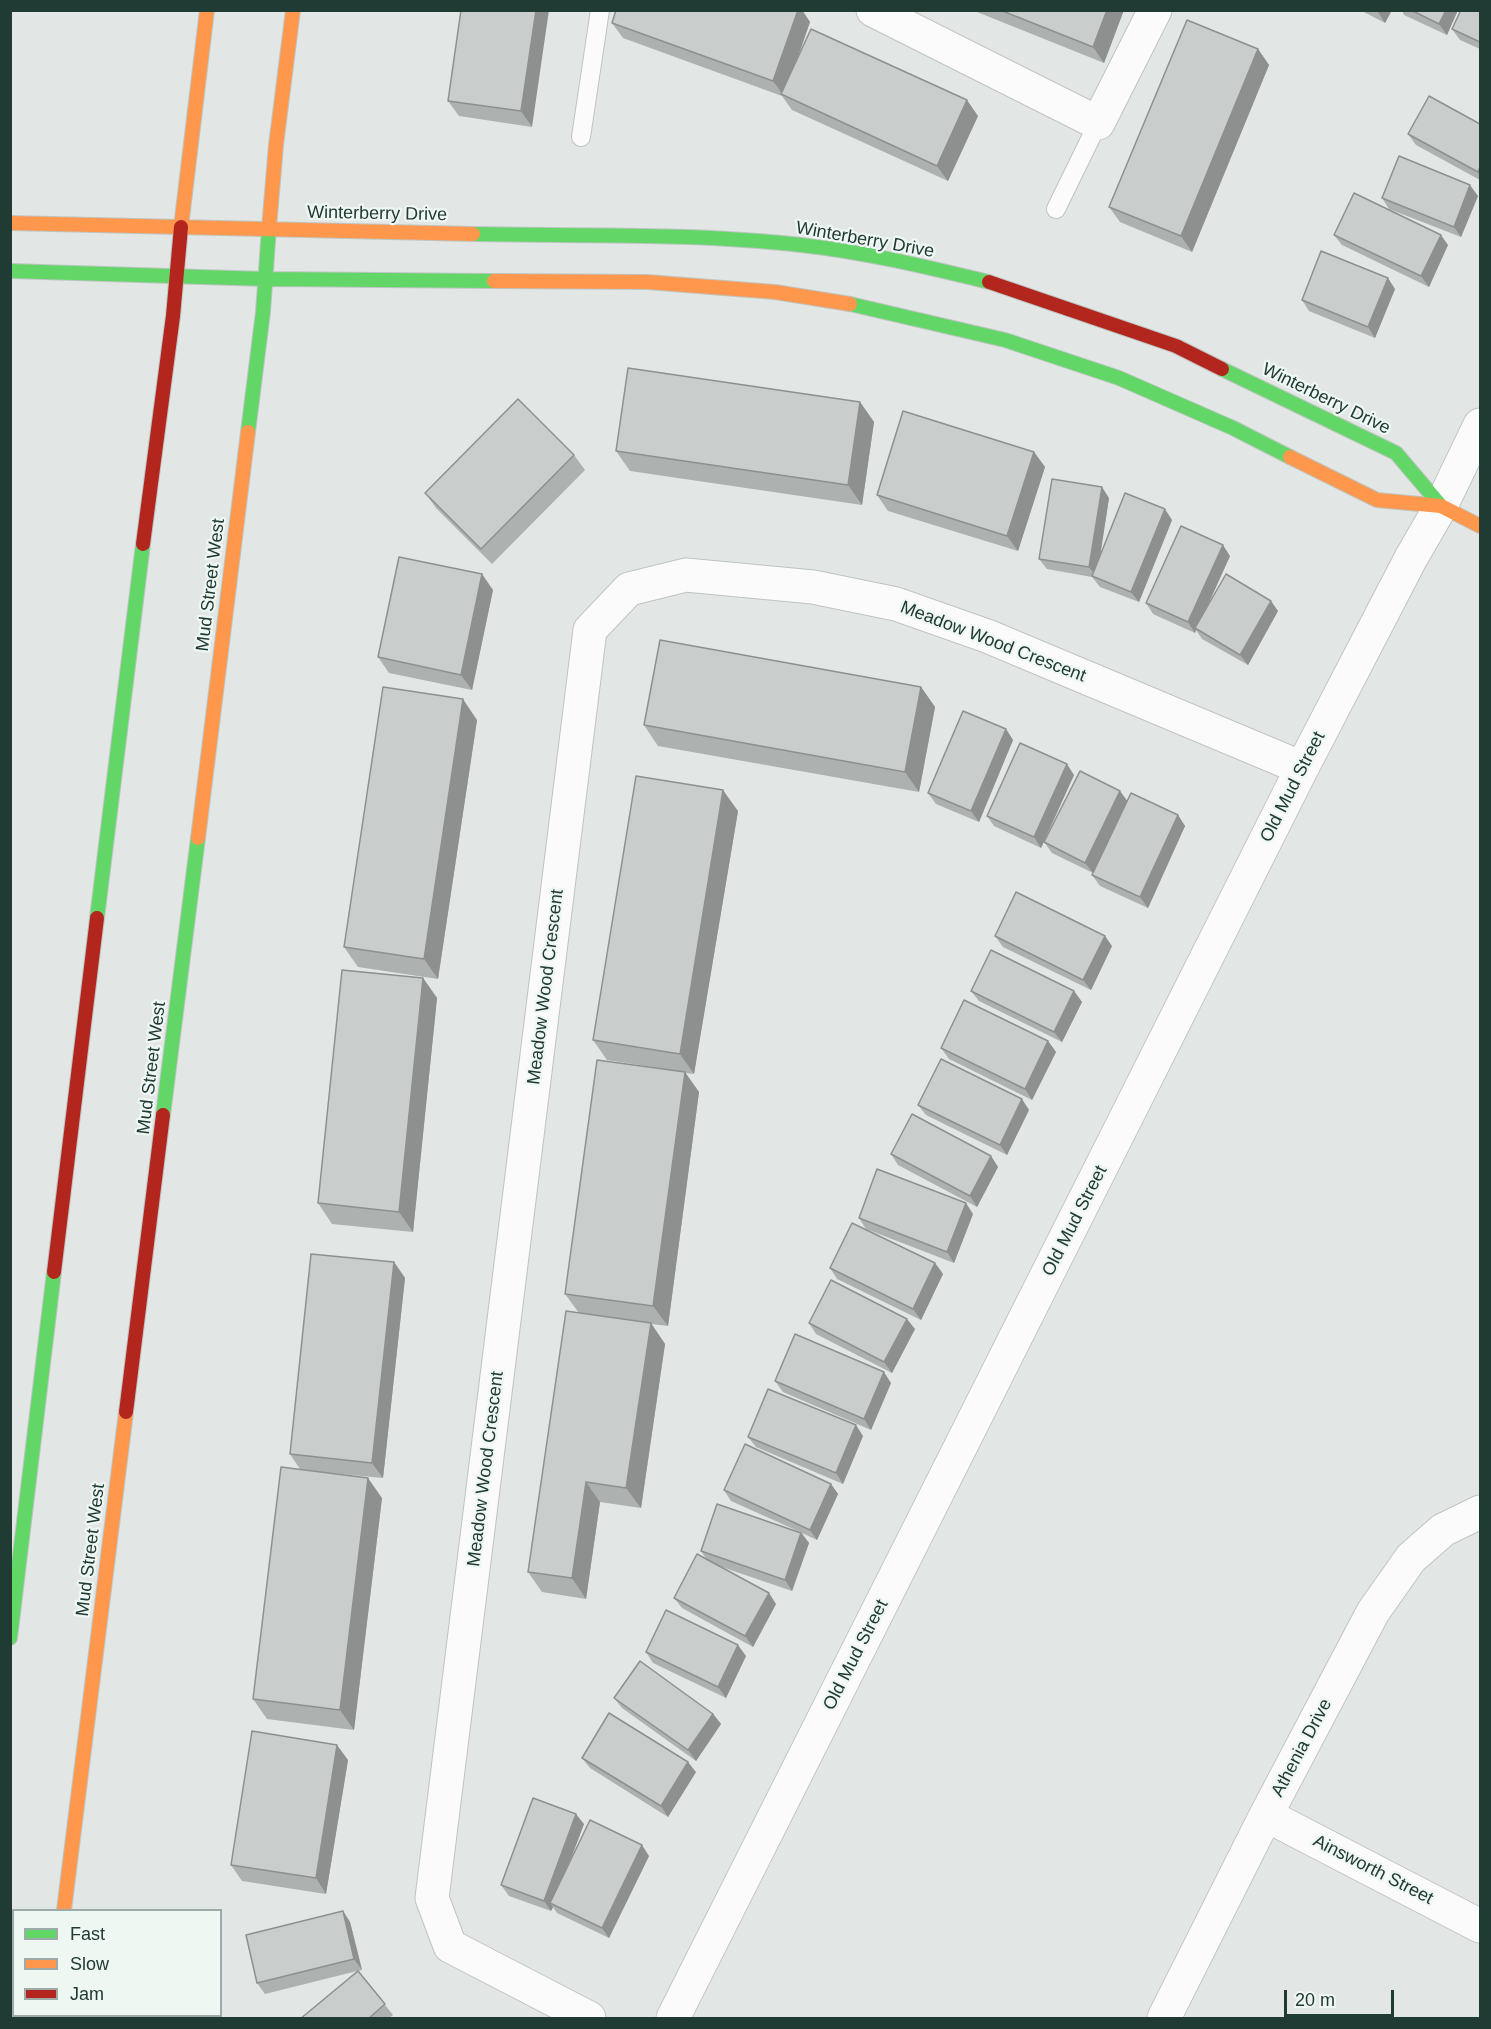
<!DOCTYPE html>
<html>
<head>
<meta charset="utf-8">
<style>
  body { margin:0 }
  #map { position:relative; width:1491px; height:2029px; overflow:hidden; background:#e2e7e5; font-family:Helvetica,sans-serif }
  canvas { display:block }
  .frame { position:absolute; inset:0; border:12px solid #203a34; pointer-events:none }
  .legend { position:absolute; left:12px; top:1909px; width:210px; height:108px; box-sizing:border-box; background:#eff7f3; border:2px solid #9caba7; margin:0; padding:8px 10px; list-style:none; font-size:18px; color:#203a34 }
  .legend li { display:flex; align-items:center; gap:12px; height:30px }
  .legend b { width:30px; border:2px solid #9caba7 }
  .scale { position:absolute; left:1284px; top:1990px; width:110px; height:27px; box-sizing:border-box; border:3px solid #203a34; border-top:0; padding-left:8px; font-size:18px; line-height:21px; white-space:nowrap; color:#203a34; -webkit-text-stroke:4px #eff7f3; paint-order:stroke }
</style>
</head>
<body>
<div id="map">
<canvas width="1491" height="2029"></canvas>
<div class="frame"></div>
<ul class="legend">
<li><b style="height:8px;background:#63d668"></b>Fast</li>
<li><b style="height:8px;background:#ff974d"></b>Slow</li>
<li><b style="height:8px;background:#b3261e"></b>Jam</li>
</ul>
<div class="scale">20 m</div>
</div>
<script>
const ctx = document.querySelector('canvas').getContext('2d');
ctx.lineJoin = 'round';
function trace(path, color, width, dash) { ctx.strokeStyle = color; ctx.lineWidth = width; ctx.lineCap = dash ? 'butt' : 'round'; ctx.setLineDash(dash || []); ctx.stroke(path); }
function paint(path, color) { ctx.fillStyle = color; ctx.fill(path, 'evenodd'); }
function label(font, color, halo, rows, align = 'center') {
  ctx.font = font + ' Helvetica,sans-serif'; ctx.lineWidth = 4.5; ctx.setLineDash([]); ctx.textBaseline = 'middle'; ctx.strokeStyle = halo; ctx.fillStyle = color; for (const [text, x, y, turn = 0] of rows) {
    ctx.save(); ctx.translate(x, y); ctx.rotate((+turn || 0) * Math.PI / 180); ctx.textAlign = isNaN(turn) ? turn : align; if (halo) ctx.strokeText(text, 0, 0); ctx.fillText(text, 0, 0); ctx.restore();
  }
}
const lane = new Path2D(`
  M581 137 600 10
  M1056 209 1098 123`);
const street = new Path2D(`
  M873 10 1098 123 1155 10
  M1266 1815 1480 1926
  M589 2018 450 1946 432 1898 590 630 629 589 686 575 813 587 896 604 987 636 1302 768
  M673 2018 1302 768 1411 558 1441 506 1480 425
  M1164 2018 1266 1815 1373 1612 1411 1558 1443 1530 1480 1512`);
const fast = new Path2D(`
  M473 234C582 236 693 233 801 245 865 252 927 267 989 282
  M10 271 266 279 494 281
  M850 304 1005 340 1119 378 1233 428 1290 457
  M1222 369 1396 453 1441 506
  M248 432 263 312 269 228
  M97 918 143 544
  M163 1115 198 838
  M10 1638 54 1272
  M51 2018 52 2016`);
const slow = new Path2D(`
  M10 223 473 234
  M181 227 207 10
  M269 228 276 145 293 10
  M494 281 647 282 775 292 850 304
  M1290 457 1377 500 1441 506 1480 526
  M198 838 248 432
  M64 1910 126 1412`);
const jam = new Path2D(`
  M989 282 1176 346 1222 369
  M143 544 173 316 181 227
  M54 1272 97 918
  M126 1412 163 1115`);
const wall = new Path2D(`
  M461 10 532 127 459 116 448 101Z
  M616 10H802L810 22 797 61 978 116 948 181 792 110 782 96 623 38 612 23Z
  M972 10H1124L1104 63Z
  M1360 10H1392L1385 23Z
  M1402 10H1458L1447 35 1404 15Z
  M1480 10V49L1460 40 1452 29Z
  M1258 49 1269 65 1192 252 1120 222 1109 207Z
  M1480 124V180L1416 145 1408 134Z
  M1478 196 1461 237 1389 209 1382 198Z
  M1334 235 1448 245 1429 287 1342 245Z
  M1395 289 1375 338 1309 311 1302 300Z
  M860 402 874 422 862 505 630 471 616 451Z
  M1034 452 1045 467 1018 551 888 511 877 495Z
  M574 455 585 470 492 564 436 508 425 493Z
  M1109 498 1100 555 1172 520 1139 602 1100 587 1092 577 1047 569 1039 559Z
  M1230 556 1207 607 1278 611 1248 665 1202 639 1196 630 1195 633 1153 614 1146 603Z
  M493 590 472 690 389 673 378 657Z
  M921 687 935 707 919 792 658 746 644 725Z
  M477 720 438 979 358 967 344 947Z
  M1006 729 1013 740 979 822 936 804 928 793Z
  M1074 775 1041 848 994 826 987 816Z
  M1120 791 1127 801 1178 815 1185 826 1148 908 1100 886 1092 875 1103 853 1093 873 1052 853 1044 842Z
  M738 811 694 1074 685 1073 699 1092 668 1326 651 1324 665 1344 641 1508 600 1502 586 1599 542 1592 528 1572 579 1313 565 1294 665 1069 607 1060 593 1040Z
  M995 936 1112 946 1091 990 1003 947Z
  M423 978 437 998 413 1232 332 1224 318 1203Z
  M971 991H1074L1082 1002 1062 1042 979 1001Z
  M1048 1041 1056 1052 1032 1100 949 1059 941 1048Z
  M918 1105 1029 1110 1007 1155 926 1115Z
  M891 1154 991 1156 998 1167 977 1207 898 1165Z
  M973 1214 954 1263 866 1229 859 1218Z
  M394 1262 405 1278 383 1478 320 1472 382 1498 354 1730 267 1719 253 1699 300 1469 290 1454Z
  M935 1263 943 1274 921 1320 837 1279 830 1268Z
  M809 1323 915 1329 892 1373 816 1334Z
  M775 1381 891 1383 871 1430 783 1392Z
  M863 1436 843 1484 756 1447 748 1437Z
  M831 1484 838 1494 817 1540 802 1533 809 1543 792 1591 716 1565 776 1604 753 1647 682 1608 674 1598 707 1560 701 1551 800 1532 731 1501 724 1490Z
  M646 1652 746 1656 726 1698 653 1663Z
  M614 1698 713 1714 721 1724 696 1761 622 1708Z
  M582 1758 696 1772 668 1817 590 1768Z
  M348 1760 326 1894 242 1881 231 1865Z
  M584 1824 569 1862 649 1856 609 1938 557 1913 553 1907 551 1911 509 1896 501 1885Z
  M343 1911 350 1922 362 1970 358 1971 393 2015 388 2019H300L357 1971 265 1994 257 1983Z`);
const shadedWall = new Path2D(`
  M536 10H549L532 127 521 111Z
  M798 10H802L810 22 784 96 773 81Z
  M1107 10H1124L1104 63 1093 47Z
  M1379 10H1392L1385 23 1378 12Z
  M1446 10H1458L1447 35 1439 24Z
  M1258 49 1269 65 1192 252 1181 236Z
  M967 100 978 116 948 181 937 166Z
  M1480 167V177L1478 172Z
  M1470 185 1478 196 1461 237 1454 227Z
  M1441 235 1448 245 1429 287 1421 276Z
  M1388 278 1395 289 1375 338 1368 327Z
  M860 402 874 422 862 505 848 485Z
  M1034 452 1045 467 1018 551 1007 536Z
  M1102 487 1109 498 1097 577 1089 567Z
  M1165 509 1172 520 1139 602 1131 592Z
  M1223 545 1230 556 1197 629 1195 628 1196 630 1195 633 1188 622Z
  M482 574 493 590 472 690 461 675Z
  M1271 601 1278 611 1248 665 1240 655Z
  M921 687 935 707 919 792 905 772Z
  M463 699 477 720 438 979 424 959Z
  M1006 729 1013 740 979 822 971 811Z
  M1067 764 1074 775 1041 848 1034 837Z
  M723 790 738 811 694 1074 680 1054Z
  M1120 791 1128 802 1093 873 1085 863Z
  M1178 815 1185 826 1148 908 1140 897Z
  M1105 936 1112 946 1091 990 1083 980Z
  M423 978 437 998 413 1232 399 1212Z
  M1074 991 1082 1002 1062 1042 1054 1032Z
  M1048 1041 1056 1052 1032 1100 1025 1089Z
  M685 1072 699 1092 668 1326 653 1306Z
  M1022 1099 1029 1110 1007 1155 1000 1145Z
  M991 1156 998 1167 977 1207 970 1196Z
  M966 1203 973 1214 954 1263 947 1252Z
  M394 1262 405 1278 383 1478 372 1463Z
  M935 1263 943 1274 921 1320 913 1309Z
  M907 1319 915 1329 892 1373 884 1362Z
  M651 1323 665 1344 641 1508 626 1488Z
  M884 1372 891 1383 871 1430 864 1419Z
  M856 1425 863 1436 843 1484 836 1473Z
  M368 1478 382 1498 354 1730 340 1710Z
  M586 1482 600 1502 586 1599 572 1578Z
  M831 1484 838 1494 817 1540 810 1530Z
  M801 1533 809 1543 792 1591 785 1580Z
  M769 1593 776 1604 753 1647 745 1636Z
  M738 1645 746 1656 726 1698 718 1687Z
  M713 1714 721 1724 696 1761 688 1750Z
  M337 1745 348 1760 326 1894 316 1878Z
  M688 1762 696 1772 668 1817 661 1806Z
  M576 1814 584 1824 554 1904 550 1903 553 1907 551 1911 544 1901Z
  M642 1845 649 1856 609 1938 602 1928Z
  M343 1911 350 1922 362 1970 354 1959Z`);
const building = new Path2D(`
  M461 10H536L521 111 448 101Z
  M616 10H798L773 81 612 23Z
  M1000 10H1107L1093 47Z
  M1411 10H1446L1439 24Z
  M1461 10H1480V42L1452 29Z
  M1187 20 1258 49 1181 236 1109 207Z
  M811 29 967 100 937 166 781 94Z
  M1429 96 1480 124V167L1478 172 1408 134Z
  M1399 156 1470 185 1454 227 1382 198Z
  M1354 193 1441 235 1421 276 1334 235Z
  M1321 251 1388 278 1368 327 1302 300Z
  M628 368 860 402 848 485 616 451Z
  M518 399 574 455 481 549 425 493Z
  M903 411 1034 452 1007 536 877 495Z
  M1052 479 1102 487 1089 567 1039 559Z
  M1125 493 1165 509 1131 592 1092 576Z
  M1181 526 1223 545 1188 622 1146 603Z
  M399 557 482 574 461 675 378 657Z
  M1226 574 1271 601 1240 655 1195 628Z
  M660 640 921 687 905 772 644 725Z
  M383 687 463 699 424 959 344 947Z
  M963 711 1006 729 971 811 928 793Z
  M1020 743 1067 764 1034 837 987 816Z
  M1080 771 1120 791 1085 863 1044 842Z
  M636 776 723 790 680 1054 593 1040Z
  M1131 793 1178 815 1140 897 1092 875Z
  M1016 892 1105 936 1083 980 995 936Z
  M991 950 1074 991 1054 1032 971 991Z
  M342 970 423 978 399 1212 318 1203Z
  M964 1000 1048 1041 1025 1089 941 1048Z
  M941 1059 1022 1099 1000 1145 918 1105Z
  M597 1060 685 1072 653 1306 565 1294Z
  M912 1114 991 1156 970 1196 891 1154Z
  M877 1169 966 1203 947 1252 859 1218Z
  M852 1223 935 1263 913 1309 830 1268Z
  M311 1254 394 1262 372 1463 290 1454Z
  M831 1280 907 1319 884 1362 809 1323Z
  M566 1311 651 1323 626 1488 586 1482 572 1578 528 1572Z
  M795 1334 884 1372 864 1419 775 1381Z
  M768 1389 856 1425 836 1473 748 1437Z
  M745 1444 831 1484 810 1530 724 1490Z
  M281 1467 368 1478 340 1710 253 1699Z
  M717 1504 801 1533 785 1580 701 1551Z
  M697 1554 769 1593 745 1636 674 1598Z
  M666 1610 738 1645 718 1687 646 1652Z
  M640 1661 713 1714 688 1750 614 1698Z
  M609 1713 688 1762 661 1806 582 1758Z
  M252 1731 337 1745 316 1878 231 1865Z
  M533 1798 576 1814 544 1901 501 1885Z
  M590 1820 642 1845 602 1928 550 1903Z
  M343 1911 354 1959 257 1983 246 1935Z
  M358 1971 385 2004 368 2019H300Z`);
const streetNames = [
  ["Winterberry Drive",377,214,1],
  ["Winterberry Drive",865,240,10],
  ["Winterberry Drive",1326,399,26],
  ["Mud Street West",211,585,-83],
  ["Meadow Wood Crescent",993,642,21],
  ["Old Mud Street",1293,787,-63],
  ["Meadow Wood Crescent",546,987,-83],
  ["Mud Street West",152,1068,-83],
  ["Old Mud Street",1075,1221,-63],
  ["Meadow Wood Crescent",486,1469,-83],
  ["Mud Street West",91,1550,-83],
  ["Old Mud Street",856,1655,-63],
  ["Athenia Drive",1302,1748,-62],
  ["Ainsworth Street",1373,1870,27]
];
trace(lane, '#bfc4c2', 20);
trace(street, '#bfc4c2', 35);
trace(fast, '#bec5c2', 16);
trace(slow, '#bec5c2', 16);
trace(jam, '#bec5c2', 16);
trace(lane, '#fbfbfb', 18);
trace(street, '#fbfbfb', 33);
trace(fast, '#63d668', 14);
trace(slow, '#ff974d', 14);
trace(jam, '#b3261e', 14);
paint(wall, '#adb1af');
paint(shadedWall, '#8d908f');
paint(building, '#c9cecc');
trace(building, '#8d908f', 1.5);
label('18px', '#203a34', '#eff7f3', streetNames);
</script>
</body>
</html>
